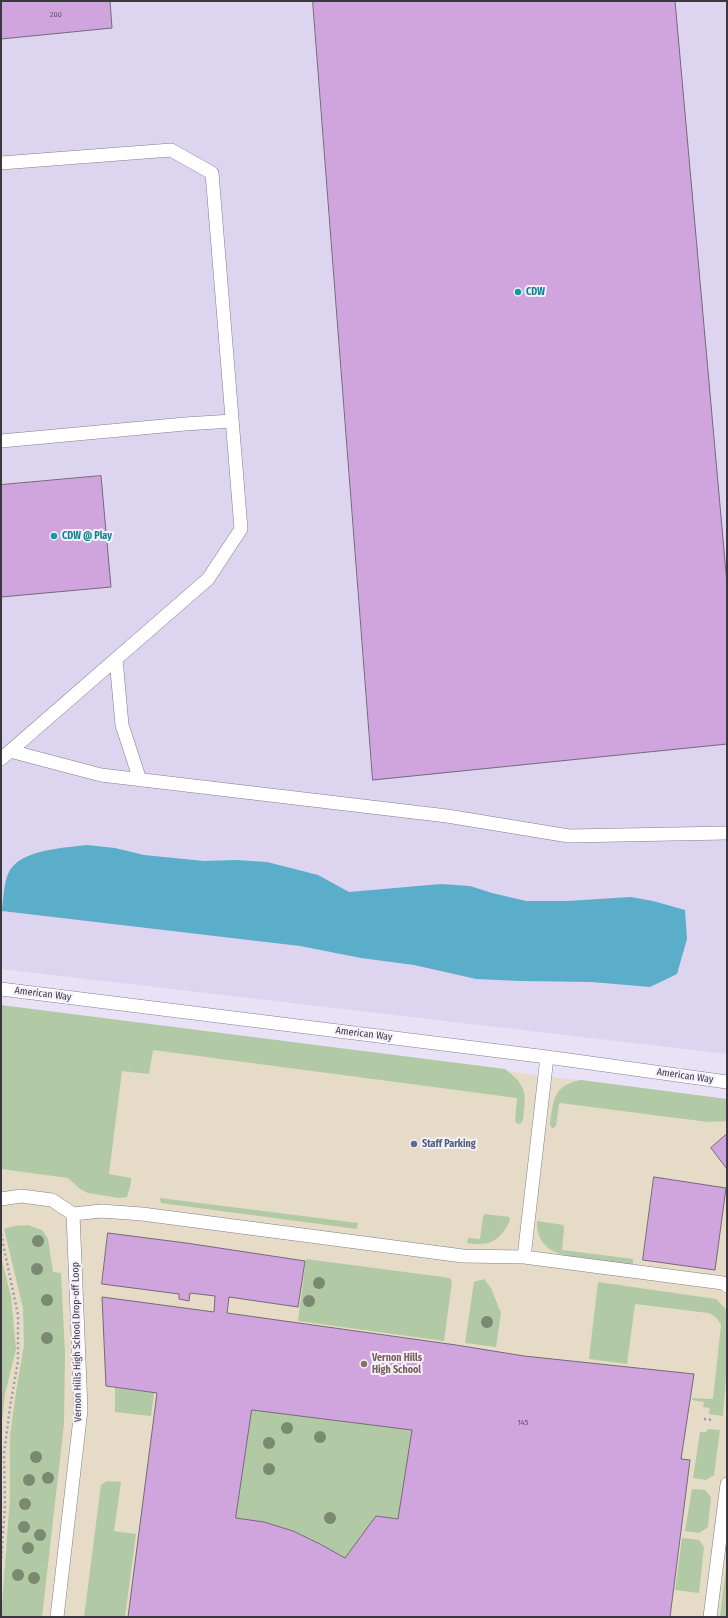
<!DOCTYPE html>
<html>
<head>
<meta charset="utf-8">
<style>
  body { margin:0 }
  #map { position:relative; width:728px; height:1618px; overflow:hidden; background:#e9e2f6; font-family:"Fira Sans Condensed",sans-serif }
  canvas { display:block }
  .frame { position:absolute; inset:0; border:2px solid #3a373f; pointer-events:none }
</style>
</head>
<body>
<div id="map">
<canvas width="728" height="1618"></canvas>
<div class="frame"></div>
</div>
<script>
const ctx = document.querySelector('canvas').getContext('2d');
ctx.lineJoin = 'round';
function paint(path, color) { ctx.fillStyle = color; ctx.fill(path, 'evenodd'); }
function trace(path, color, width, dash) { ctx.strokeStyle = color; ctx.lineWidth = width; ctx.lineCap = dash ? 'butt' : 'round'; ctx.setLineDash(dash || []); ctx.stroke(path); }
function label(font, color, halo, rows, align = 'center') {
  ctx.font = font + ' "Fira Sans Condensed",sans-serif'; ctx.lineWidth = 4; ctx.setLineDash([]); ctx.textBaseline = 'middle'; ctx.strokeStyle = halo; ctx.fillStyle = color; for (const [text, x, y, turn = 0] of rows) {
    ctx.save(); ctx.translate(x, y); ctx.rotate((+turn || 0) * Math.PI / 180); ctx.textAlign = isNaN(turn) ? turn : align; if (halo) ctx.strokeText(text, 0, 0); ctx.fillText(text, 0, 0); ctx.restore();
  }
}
const built = new Path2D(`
  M1 1H727V1054L1 969Z`);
const education = new Path2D(`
  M1 1007 718 1098 727 1112V1617H1Z`);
const green = new Path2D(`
  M1 1005 505 1069C528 1087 526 1093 523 1120L521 1123 518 1124 515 1121 517 1098 153 1050 149 1074 122 1071 109 1174 131 1178V1183L127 1197 119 1198 88 1193 80 1189 68 1178 1 1169Z
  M581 1080 727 1099V1121L708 1122 560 1103 559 1104 556 1126 553 1128H552L550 1125C553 1101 553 1085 581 1080Z
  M160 1198 358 1223 357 1229 161 1203Z
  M485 1214 509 1217 510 1220C501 1240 490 1247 467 1243L468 1238 480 1239 483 1216Z
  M537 1221 563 1225 564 1228 562 1250 633 1259V1265C619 1263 604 1261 590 1259 565 1256 536 1254 537 1221Z
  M28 1225 42 1230 48 1239 53 1272 61 1273 65 1353 64 1424 42 1617H1L10 1498V1436L16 1392 24 1345 23 1308 4 1229 14 1226Z
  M1 1256 11 1297 16 1349 5 1394 1 1432Z
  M306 1259 450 1278 452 1282 444 1341 298 1321Z
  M484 1279 491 1288 501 1313 496 1347 465 1343 474 1282Z
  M598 1282 716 1299 725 1308 727 1312V1363L723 1416 709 1414 710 1408 703 1407 704 1402 692 1400V1398L713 1399 721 1325C718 1319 715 1315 708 1313L635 1304 627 1364 589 1359Z
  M115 1388 154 1393 151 1416 115 1412Z
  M252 1410 412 1430 398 1519 376 1516 345 1558C319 1543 293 1529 264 1522 255 1520 246 1519 236 1518Z
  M708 1429 720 1430 714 1475 706 1480 693 1478 700 1432H706Z
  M107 1481 121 1482 114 1531 136 1534 125 1617H84L101 1485Z
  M692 1489 705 1490 711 1497 708 1527 699 1533 685 1531Z
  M682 1538 699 1540 704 1547 699 1593 675 1590Z
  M727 1559V1617H720Z`);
const water = new Path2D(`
  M87 845 115 848 144 855 204 861 236 860 267 862 318 875 349 892 441 884 470 886 492 893 526 901H567L631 897 653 901 685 910 687 939 677 974 650 987 592 982 520 981 476 979 414 965 361 958 300 946 2 911C3 900 4 883 8 874 18 849 65 848 87 845Z`);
const building = new Path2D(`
  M1 1H110L112 28 1 39Z
  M313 1H675L727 584V744L373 780Z
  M101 476 111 587 1 597V485Z
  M727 1134V1169L711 1148Z
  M654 1177 726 1188 715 1270 643 1260Z
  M108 1233 186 1243 305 1261 298 1307 229 1297 227 1313 456 1345 524 1356 694 1374 681 1459 690 1460 670 1617H128L157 1393 106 1386 102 1297 214 1312 215 1296 190 1293 189 1301 179 1299V1294L102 1284ZM252 1410 412 1430 398 1519 376 1516 345 1558 320 1544 293 1531 264 1522 236 1518Z`);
const path = new Path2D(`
  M1 1234 18 1315V1361L10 1407 4 1454 5 1506 1 1561
  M704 1419 713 1420`);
const lane = new Path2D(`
  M1 163 171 150 212 173 241 529 208 579 1 759
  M1 441 185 424 232 421
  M116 659 122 725 140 780
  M10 751 101 775 447 816 569 836 727 833
  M1 989 547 1057 727 1082
  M1 1199 21 1196 52 1200 73 1214 81 1410 57 1617
  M73 1214 101 1211 142 1214 463 1256 524 1257 723 1283 727 1286
  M524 1257 547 1057
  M710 1617 727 1484`);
const trees = [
  [38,1241],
  [37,1269],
  [319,1283],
  [47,1300],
  [309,1301],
  [487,1322],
  [47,1338],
  [287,1428],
  [320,1437],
  [269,1443],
  [36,1457],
  [269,1469],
  [48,1478],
  [29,1480],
  [25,1504],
  [330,1518],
  [24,1527],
  [40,1535],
  [28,1548],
  [18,1575],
  [34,1578]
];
const markers = [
  [518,292,4,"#0f9aa8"],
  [54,536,4,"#0f9aa8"],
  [414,1144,4,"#5c6f8a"],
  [364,1364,4,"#8d6e63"]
];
const numberNames = [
  ["200",56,15],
  ["145",523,1423]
];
const cultureNames = [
  ["CDW",526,292],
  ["CDW @ Play",62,536]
];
const streetNames = [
  ["American Way",43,994,7],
  ["American Way",364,1034,7],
  ["American Way",685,1076,8],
  ["Vernon Hills High School Drop-off Loop",77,1342,-91]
];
const serviceNames = [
  ["Staff Parking",422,1144]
];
const educationNames = [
  ["Vernon Hills",372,1358],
  ["High School",372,1370]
];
paint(built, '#ddd4ef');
paint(education, '#e5dbc6');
paint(green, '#b1caa5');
paint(water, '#5aaeca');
paint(building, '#d0a5dd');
trace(building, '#756979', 1);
trace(lane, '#837d8f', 14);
trace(path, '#9f9aa9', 2.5, [2, 3]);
trace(lane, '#fff', 13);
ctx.fillStyle = '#7a8a71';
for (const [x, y] of trees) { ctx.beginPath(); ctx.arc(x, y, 6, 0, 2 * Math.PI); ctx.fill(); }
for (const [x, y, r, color] of markers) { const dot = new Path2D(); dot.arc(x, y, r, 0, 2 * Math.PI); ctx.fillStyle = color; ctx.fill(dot); trace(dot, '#f5f0fd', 1.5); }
label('8px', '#605266', null, numberNames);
label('bold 10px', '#0d838f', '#f5f0fd', cultureNames, 'left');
label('10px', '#3a373f', '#f5f0fd', streetNames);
label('bold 10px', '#4e5e75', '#f5f0fd', serviceNames, 'left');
label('bold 10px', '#785e54', '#f5f0fd', educationNames, 'left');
</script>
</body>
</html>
